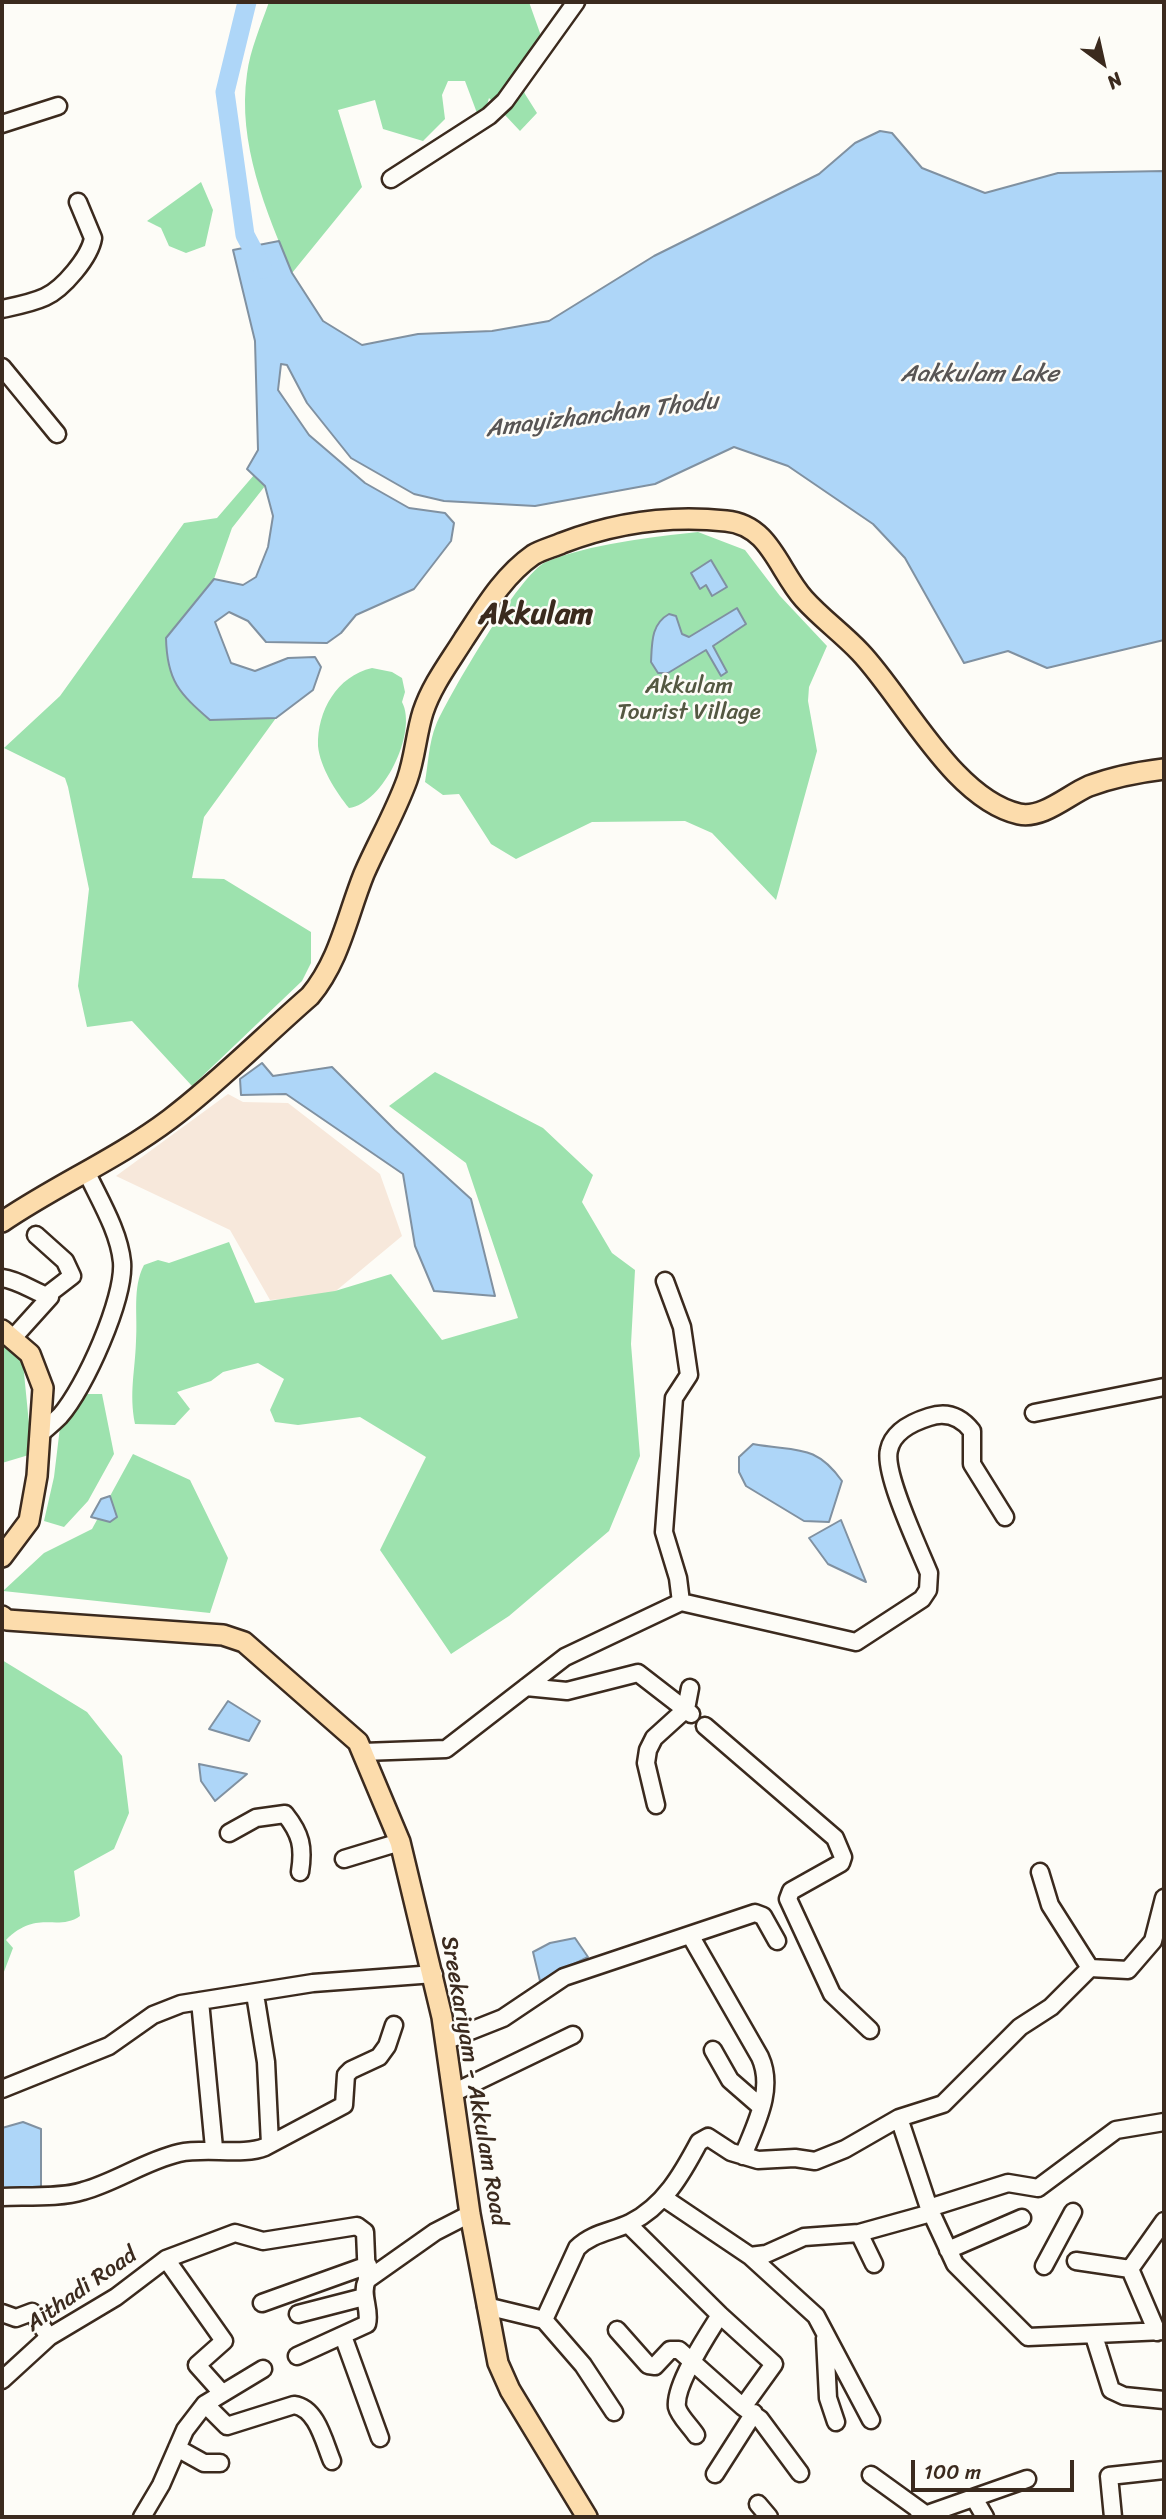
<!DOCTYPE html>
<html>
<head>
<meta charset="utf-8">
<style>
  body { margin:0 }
  #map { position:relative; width:1166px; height:2519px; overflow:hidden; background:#fdfcf7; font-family:Sriracha,sans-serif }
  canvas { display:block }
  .frame { position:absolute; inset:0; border:4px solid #3b2a1e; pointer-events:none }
  .north { position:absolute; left:1068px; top:28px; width:70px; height:70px; -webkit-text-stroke:5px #fdfcf7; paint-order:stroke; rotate:147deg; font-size:19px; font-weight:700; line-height:28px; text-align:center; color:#3b2a1e }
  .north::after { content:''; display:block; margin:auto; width:24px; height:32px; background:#3b2a1e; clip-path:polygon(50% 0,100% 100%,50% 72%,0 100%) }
  .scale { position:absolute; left:911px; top:2460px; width:163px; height:32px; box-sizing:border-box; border:4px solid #3b2a1e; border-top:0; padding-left:9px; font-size:21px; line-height:24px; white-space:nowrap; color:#3b2a1e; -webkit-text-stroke:5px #fdfcf7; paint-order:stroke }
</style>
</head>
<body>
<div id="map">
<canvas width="1166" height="2519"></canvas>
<div class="frame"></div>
<div class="north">N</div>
<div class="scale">100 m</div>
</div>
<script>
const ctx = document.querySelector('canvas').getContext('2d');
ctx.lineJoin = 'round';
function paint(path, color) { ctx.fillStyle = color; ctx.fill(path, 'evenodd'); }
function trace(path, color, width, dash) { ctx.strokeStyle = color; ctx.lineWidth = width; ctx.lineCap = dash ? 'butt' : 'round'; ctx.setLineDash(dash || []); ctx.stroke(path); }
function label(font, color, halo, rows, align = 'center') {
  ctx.font = font + ' Sriracha,sans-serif'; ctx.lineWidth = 5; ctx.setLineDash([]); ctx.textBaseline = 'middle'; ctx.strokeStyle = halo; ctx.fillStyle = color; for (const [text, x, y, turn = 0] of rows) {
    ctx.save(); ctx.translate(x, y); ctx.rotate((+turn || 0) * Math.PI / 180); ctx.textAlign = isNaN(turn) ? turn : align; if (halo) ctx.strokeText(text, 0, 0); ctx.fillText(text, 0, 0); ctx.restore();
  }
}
const built = new Path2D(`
  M228 1094 243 1102 288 1103 380 1174 402 1236 331 1295 270 1300 230 1230 116 1176Z`);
const green = new Path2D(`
  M269 2H529L540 33V46L516 70 525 94 537 113 520 131 489 98 485 111 477 113 465 81H448L442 95 445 119 423 141 383 129 375 100 338 110 362 187 292 273C266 211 237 143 247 74 250 50 261 25 269 2Z
  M201 182 213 210 205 246 186 253 169 246 161 228 147 221Z
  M254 475 265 486 232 528 214 579 166 638 210 720 276 718 204 817 192 878 224 879 311 932V963L302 981 192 1086 132 1021 87 1027 78 986 89 889 68 787 65 778 4 748 60 696 184 523 217 518Z
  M698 532 745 550 780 596 827 646 809 687 808 701 817 751 776 900 712 833 685 821 592 822 516 859 491 844 459 794 443 795 425 782C428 764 429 742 436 725 449 695 520 573 546 562 589 544 652 537 698 532Z
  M372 668 392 672 402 678 405 692 402 702C418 732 383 804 349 808 336 792 320 767 318 746 317 711 337 676 372 668Z
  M435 1072 543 1128 593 1175 582 1202 612 1253 635 1270 631 1344 640 1456 609 1531 509 1616 451 1654 380 1550 426 1457 360 1417 298 1425 275 1422 270 1410 284 1379 258 1363 223 1372 211 1381 177 1392 190 1409 175 1425 135 1424C129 1393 135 1372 136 1341 138 1316 132 1288 144 1265L158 1260 169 1263 229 1242 255 1303 335 1291 391 1274 442 1340 518 1318 466 1163 389 1106Z
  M2 1341 23 1363 32 1454 2 1463Z
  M64 1394H102L114 1454 88 1501 64 1527 44 1521 54 1477Z
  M133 1454 190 1480 228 1558 210 1613 3 1591 44 1553 92 1529Z
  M2 1660 87 1712 122 1756 129 1813 114 1849 74 1871 80 1916C58 1932 37 1909 6 1940L13 1948 2 1977Z`);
const water = new Path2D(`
  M880 131 892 133 922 168 985 193 1058 173 1164 171V640L1047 668 1008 651 964 663 905 558 873 524 788 466 734 447 655 484 535 506 444 501 414 494 351 458 307 403 287 365 281 364 278 390 309 435 365 483 409 508 445 513 454 523 451 541 414 589 356 615 341 633 327 643 266 642 248 621 229 612 215 622 231 663 255 671 288 658 315 657 321 667 313 690 276 718 210 720C179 693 167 681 166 638L214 579 243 585 256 577 268 547 273 516 265 486 247 469 258 450 255 341 233 250 279 241 292 273 323 321 362 345 418 334 492 331 549 321 654 256 819 174 855 143Z
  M711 560 727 587 712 596 706 585 700 589 691 573Z
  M737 608 746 624 713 646 727 672 721 676 706 650 668 673H658L651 662C652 643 651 624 669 614L676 616 682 634 689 637Z
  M262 1063 273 1076 332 1067 395 1130 471 1199 495 1296 434 1291 415 1246 403 1174 286 1094 241 1095 240 1079Z
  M753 1444C796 1452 815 1443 842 1481L829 1522 804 1521 746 1486 739 1472V1457Z
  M110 1496 117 1517 110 1522 91 1517 101 1499Z
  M841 1520 866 1582 828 1564 809 1538Z
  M228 1701 260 1721 249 1741 209 1729Z
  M199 1764 247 1774 215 1801 201 1781Z
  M575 1938 588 1957 540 1981 533 1952 550 1943Z
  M23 2122 41 2129V2187L2 2189V2128Z`);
const river = new Path2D(`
  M247 2 225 92 245 235 263 269`);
const minor = new Path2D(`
  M2 124 58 106
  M391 179 489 116 505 101 576 2
  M2 309C16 306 32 303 45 297 63 289 90 257 93 238L78 202
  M2 367 57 434
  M36 1235 65 1261 72 1276 46 1296
  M2 1278C19 1280 34 1292 50 1297L13 1338
  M1034 1413 1164 1387
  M40 1434C47 1428 54 1422 60 1416 85 1388 125 1298 122 1262 119 1231 99 1199 86 1171
  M681 1602 856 1642 922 1599 928 1590 929 1573C919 1548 883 1473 889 1450 893 1431 913 1422 929 1417 947 1411 961 1417 972 1431V1464L1005 1517
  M526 1687 567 1691 638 1673 691 1714
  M705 1726 835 1838 843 1857 841 1863 791 1891 788 1899 832 1994 870 2030
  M363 1752 446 1749 565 1657 681 1602 678 1578 664 1532 674 1398 689 1375 682 1327 665 1281
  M656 1805 646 1763 648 1750 654 1738 686 1709 690 1688
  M229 1833 256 1818 285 1814C301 1834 304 1847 300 1872
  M344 1859 400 1842
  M1040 1872 1050 1905 1090 1968
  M690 1935 760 2057C775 2090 755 2125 743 2156
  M255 1994 266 2062 270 2144
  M200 2001 214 2148
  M445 2041 503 2018 564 1977 755 1913 763 1916 777 1941
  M713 2050 730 2080 761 2107
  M2 2089 109 2046 153 2015 181 2004 313 1983 434 1974
  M453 2093 573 2035
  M899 2118 929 2208 955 2264 1028 2337 1164 2331
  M2 2197C25 2196 62 2198 83 2191 116 2182 145 2161 179 2153 207 2147 243 2156 265 2147L344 2105 346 2075 351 2070 379 2057 387 2046 394 2025
  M664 2198 750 2256 766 2254 804 2237 859 2233 874 2264
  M929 2208 1008 2183 1038 2188 1116 2130 1164 2122
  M628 2224 720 2315 774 2364 743 2407 760 2419 800 2473
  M859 2233 931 2213
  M948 2250 1022 2218
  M750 2256 816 2316 871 2420
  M166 2259 224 2341 197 2365 222 2393
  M1076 2261 1130 2269 1157 2332
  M1044 2266 1073 2212
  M1130 2269 1164 2221
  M262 2303 368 2265
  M486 2306 544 2320 577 2248C592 2233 611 2232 630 2223 664 2206 682 2174 699 2142L708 2137 731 2152 758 2160 795 2158 815 2161 845 2149 899 2118 943 2104 1020 2027 1051 2007 1090 1968 1128 1970 1153 1941 1164 1898
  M2 2313 16 2318 32 2312 49 2337
  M298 2314 364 2297
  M544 2320 583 2365 614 2412
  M617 2330 648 2365 655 2366 670 2350H679L743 2407
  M343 2336 380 2438
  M1094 2336 1111 2390 1124 2396 1164 2400
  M825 2338 828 2398 836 2422
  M297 2356 367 2324C371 2309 360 2295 367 2280
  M2 2380 49 2337 116 2297 166 2259 235 2233 263 2241 357 2226 365 2232 367 2280 435 2232 470 2214
  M205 2404 227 2426 294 2405C317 2408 324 2442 332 2461
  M696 2435C691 2427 679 2416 677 2407 674 2385 708 2334 720 2315
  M177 2448 204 2463H220
  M715 2474 754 2413
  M871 2475 925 2514
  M974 2498 985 2517
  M758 2504 769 2517
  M142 2517 161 2485 185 2430 205 2404 263 2369
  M919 2517 1027 2479
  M1113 2517 1109 2476 1164 2470`);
const major = new Path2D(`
  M2 1222C56 1185 117 1159 170 1119 219 1082 264 1036 310 996 340 960 347 916 364 874 378 842 395 813 407 780 415 758 416 734 423 712 432 685 449 663 464 639 484 609 503 576 533 555 541 550 553 547 562 543 614 523 670 515 726 521 770 525 778 570 804 599 821 618 842 633 860 652 904 698 953 799 1019 814 1043 819 1068 795 1089 786 1113 777 1139 772 1164 769
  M2 1330 30 1354 43 1388 37 1476 29 1521 2 1557
  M2 1616 7 1620 223 1635 244 1642 358 1742 400 1842 442 2017 470 2214 498 2363 510 2390 587 2517`);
const parkNames = [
  ["Akkulam",689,687],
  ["Tourist Village",689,713]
];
const streetNames = [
  ["Sreekariyam - Akkulam Road",473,2081,80],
  ["Aithadi Road",82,2290,-35]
];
const waterNames = [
  ["Aakkulam Lake",980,375],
  ["Amayizhanchan Thodu",602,416,-7]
];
const districtNames = [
  ["Akkulam",536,615]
];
paint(built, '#f7e8db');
paint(green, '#9de2ae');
paint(water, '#aed6f8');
trace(water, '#8091a1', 2);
trace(river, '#aed6f8', 19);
trace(minor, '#3b2a1e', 21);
trace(major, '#3b2a1e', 24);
trace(minor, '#fdfcf7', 16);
trace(major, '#fcdcac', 19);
label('23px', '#545842', '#fdfcf7', parkNames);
label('23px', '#3b2a1e', '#fdfcf7', streetNames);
label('italic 24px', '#585554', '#fdfcf7', waterNames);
label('bold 30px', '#3b2a1e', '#fdfcf7', districtNames);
</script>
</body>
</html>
